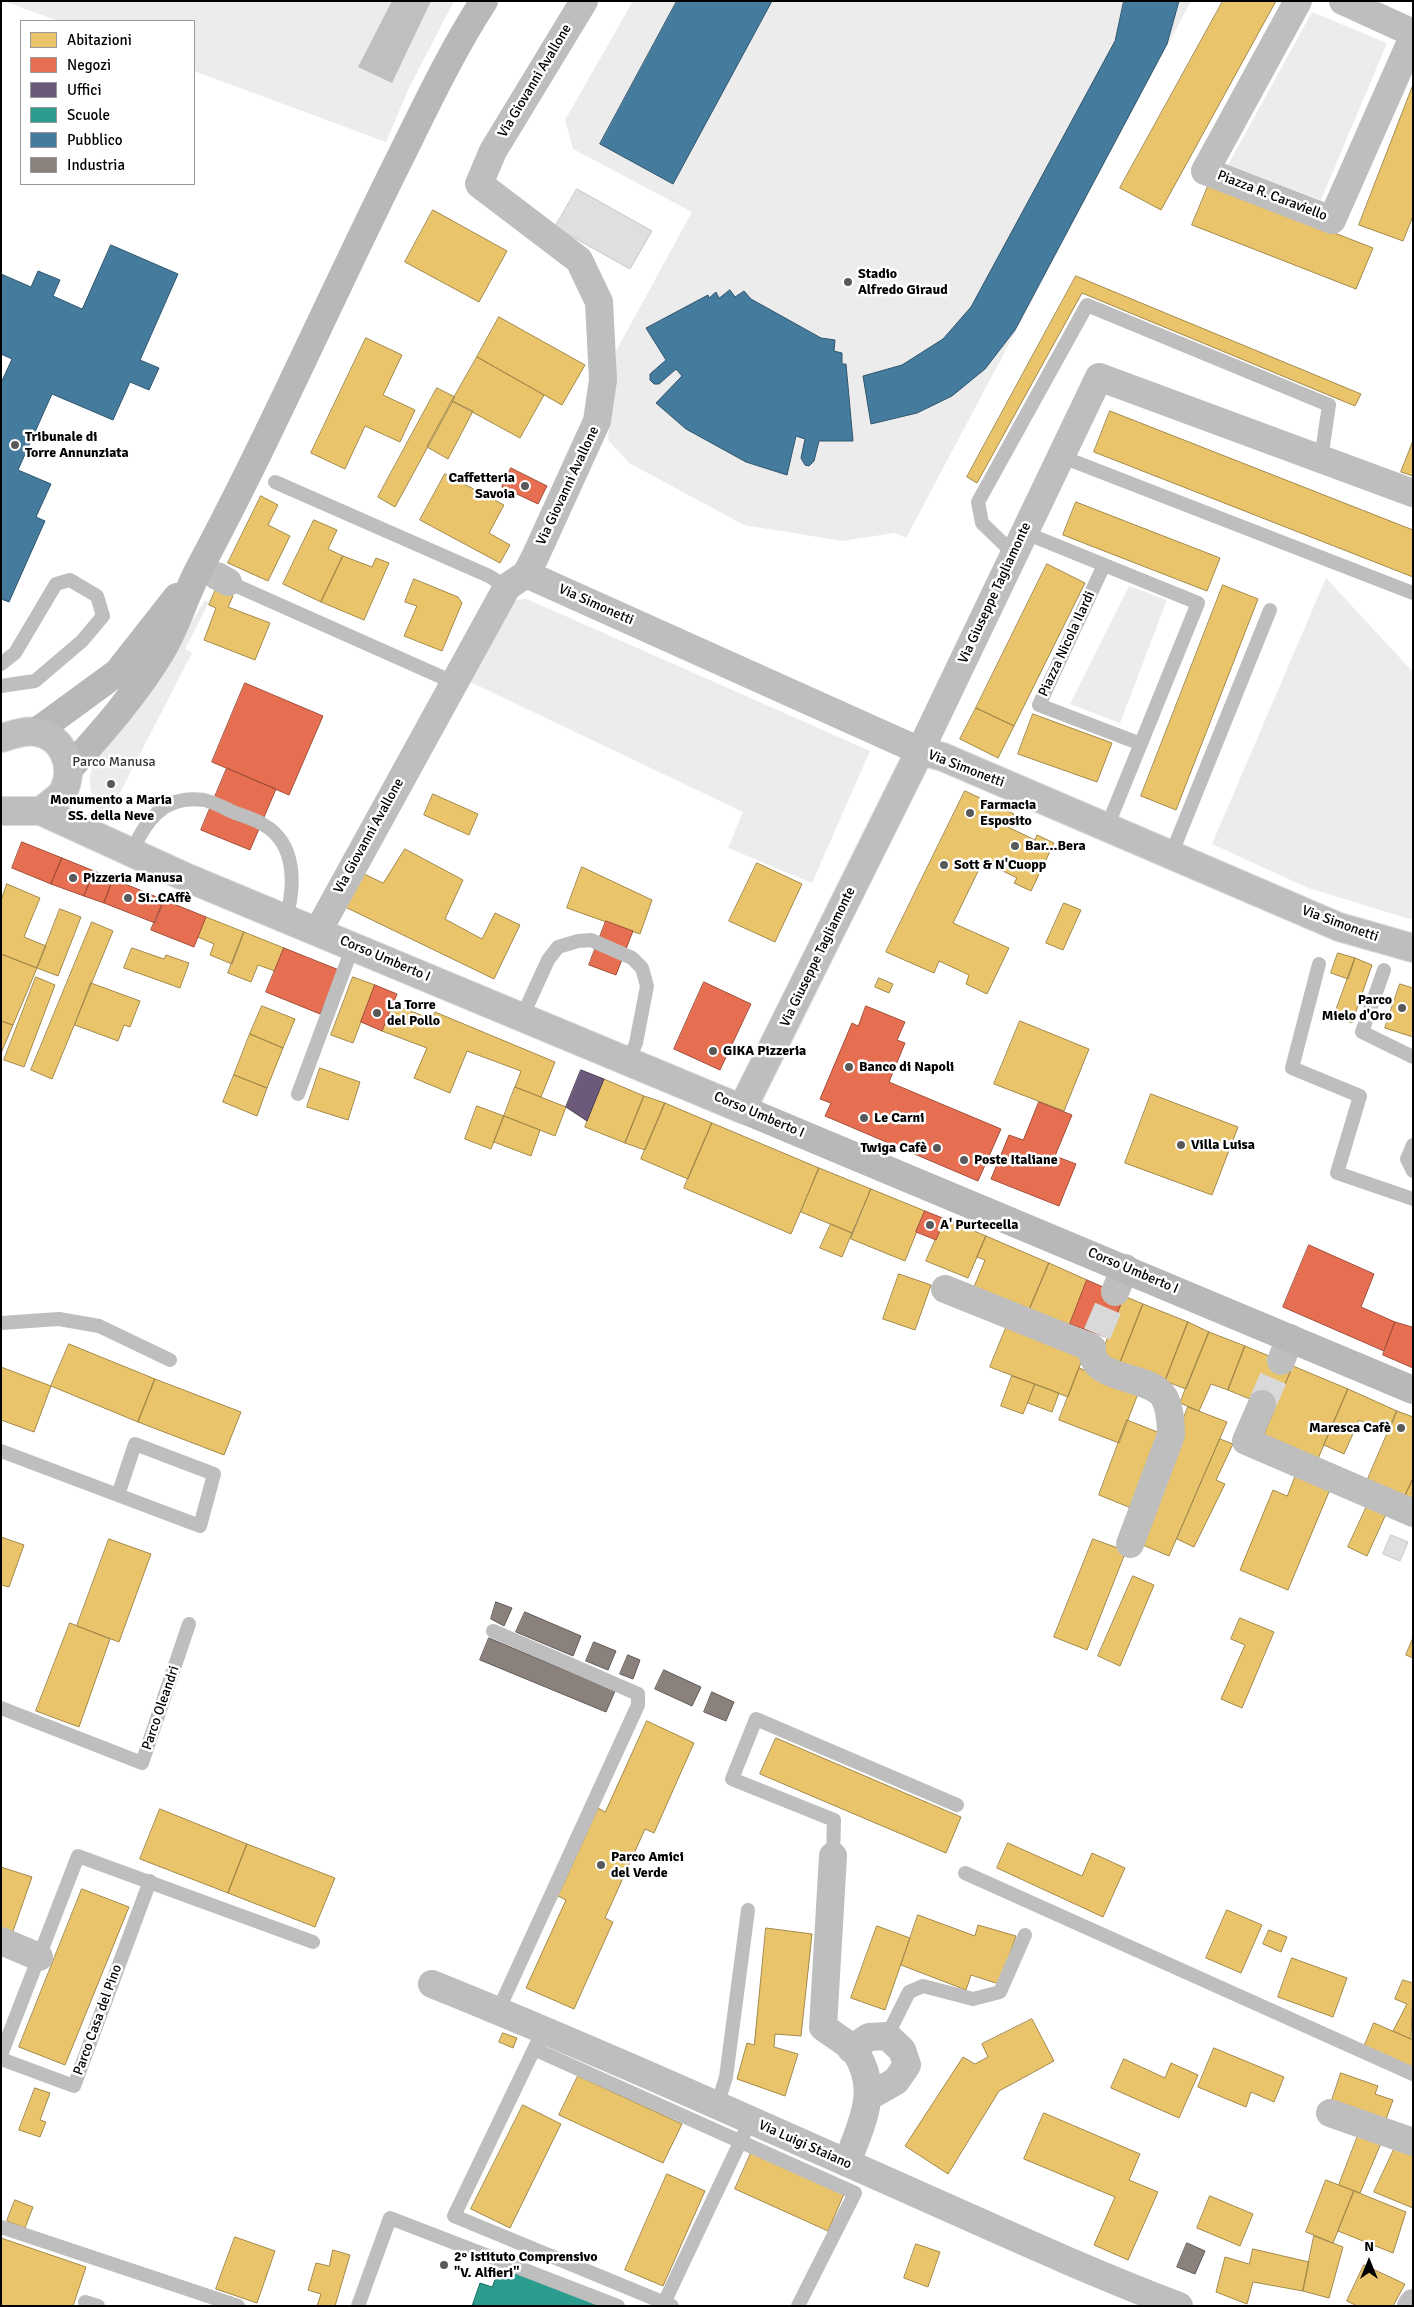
<!DOCTYPE html>
<html>
<head>
<meta charset="utf-8">
<style>
  body { margin:0 }
  #map { position:relative; width:1414px; height:2307px; overflow:hidden; background:#fff; font-family:Signika,sans-serif }
  canvas { display:block }
  .frame { position:absolute; inset:0; border:2px solid #000; pointer-events:none }
  .legend { position:absolute; left:20px; top:20px; width:175px; height:165px; box-sizing:border-box; background:#fff; border:1px solid #999; margin:0; padding:6px 9px; list-style:none; font-size:15px; color:#000 }
  .legend li { display:flex; align-items:center; gap:10px; height:25px }
  .legend b { width:25px; border:1px solid #999 }
  .north { position:absolute; left:1344px; top:2237px; width:50px; height:50px; -webkit-text-stroke:4px #fff; paint-order:stroke; rotate:0deg; font-size:14px; font-weight:700; line-height:20px; text-align:center; color:#000 }
  .north::after { content:''; display:block; margin:auto; width:18px; height:22px; background:#000; clip-path:polygon(50% 0,100% 100%,50% 72%,0 100%) }
</style>
</head>
<body>
<div id="map">
<canvas width="1414" height="2307"></canvas>
<div class="frame"></div>
<ul class="legend">
<li><b style="height:14px;background:#e9c46a"></b>Abitazioni</li>
<li><b style="height:14px;background:#e76f51"></b>Negozi</li>
<li><b style="height:14px;background:#6d597a"></b>Uffici</li>
<li><b style="height:14px;background:#2a9d8f"></b>Scuole</li>
<li><b style="height:14px;background:#457b9d"></b>Pubblico</li>
<li><b style="height:14px;background:#8a817c"></b>Industria</li>
</ul>
<div class="north">N</div>
</div>
<script>
const ctx = document.querySelector('canvas').getContext('2d');
ctx.lineJoin = 'round';
function paint(path, color) { ctx.fillStyle = color; ctx.fill(path, 'evenodd'); }
function trace(path, color, width, dash) { ctx.strokeStyle = color; ctx.lineWidth = width; ctx.lineCap = dash ? 'butt' : 'round'; ctx.setLineDash(dash || []); ctx.stroke(path); }
function label(font, color, halo, rows, align = 'center') {
  ctx.font = font + ' Signika,sans-serif'; ctx.lineWidth = 5; ctx.setLineDash([]); ctx.textBaseline = 'middle'; ctx.strokeStyle = halo; ctx.fillStyle = color; for (const [text, x, y, turn = 0] of rows) {
    ctx.save(); ctx.translate(x, y); ctx.rotate((+turn || 0) * Math.PI / 180); ctx.textAlign = isNaN(turn) ? turn : align; if (halo) ctx.strokeText(text, 0, 0); ctx.fillText(text, 0, 0); ctx.restore();
  }
}
const green = new Path2D(`
  M4 1H454L408 90 386 142 194 71V21H58Z
  M633 1H1191L906 538 895 533 842 541 744 525 629 463 608 440 616 351 692 212 573 149 565 120Z
  M1312 12 1387 43 1321 200 1228 165Z
  M1326 578 1413 672V920L1308 888 1212 844Z
  M1129 586 1167 600 1120 723 1070 704Z
  M527 599 870 751 812 883 728 848 743 812 466 680 513 600Z
  M205 600 209 602 185 649 192 653 106 820C95 809 87 787 91 771 100 739 139 699 159 671 175 648 190 624 205 600Z`);
const water = new Path2D(`
  M392 1H431L392 83 358 67Z`);
const homes = new Path2D(`
  M1223 1H1276L1161 210 1120 188Z
  M1413 85V216L1403 241 1359 225Z
  M1209 184 1373 248 1356 289 1192 225Z
  M433 210 507 251 479 302 405 262Z
  M1076 276 1361 394 1355 406 1082 293 977 483 967 477Z
  M499 317 585 365 562 405 477 357Z
  M366 338 402 355 383 395 415 410 400 442 365 426 345 469 311 453Z
  M477 357 544 395 520 438 452 401Z
  M437 388 455 397 395 507 378 497Z
  M452 401 473 411 448 459 427 447Z
  M1110 411 1413 530V577L1094 452Z
  M1413 441V476L1401 472Z
  M445 474 504 505 489 533 510 545 500 563 420 520Z
  M261 496 278 505 268 525 290 536 268 581 228 563Z
  M1076 502 1220 558 1207 591 1063 535Z
  M314 520 337 530 328 549 343 556 321 602 283 584Z
  M343 556 372 567 376 558 389 563 364 620 321 602Z
  M1047 564 1085 583 1014 726 976 708Z
  M414 579 458 597 462 603 442 651 404 636 417 606 405 602Z
  M1223 585 1258 599 1176 810 1141 796Z
  M216 589 233 596 228 607 270 623 255 660 204 640 216 608 209 605Z
  M976 708 1014 726 998 758 960 739Z
  M1033 714 1112 743 1097 782 1018 754Z
  M965 791 1014 814 1008 827 1035 840 1037 835 1054 843 1031 891 1014 883 1017 878 983 861 953 923 1009 948 987 994 966 984 969 975 939 961 934 973 886 952Z
  M433 794 478 814 469 835 424 815Z
  M405 849 463 880 445 919 482 939 495 913 520 925 494 979 341 905 360 872 383 883Z
  M757 863 802 884 775 942 729 921Z
  M582 867 652 900 640 934 567 908Z
  M7 884 40 898 24 937 46 946 37 968 1 954V901Z
  M1064 903 1081 910 1063 950 1046 943Z
  M60 909 81 917 58 976 37 968Z
  M206 917 244 932 232 964 210 955 214 944 198 937Z
  M92 922 113 931 52 1079 31 1070Z
  M244 932 284 948 275 971 258 965 251 982 228 973Z
  M132 948 164 959 166 955 189 963 180 988 124 968Z
  M1338 953 1355 958 1348 979 1331 973Z
  M1 954 37 968 13 1025 1 1021Z
  M1355 958 1372 965 1352 1023 1334 1016Z
  M36 977 55 985 24 1067 4 1060Z
  M353 977 375 985 353 1043 331 1035Z
  M879 978 893 984 889 993 875 987Z
  M91 983 140 1001 130 1027 124 1025 118 1041 75 1025Z
  M1400 984 1413 988V1037L1385 1028Z
  M393 1004 431 1019 435 1012 555 1062 541 1097 515 1087 521 1071 467 1051 450 1093 414 1078 427 1048 382 1031Z
  M262 1006 295 1019 283 1048 250 1034Z
  M1 1021 13 1025 1 1053Z
  M1020 1021 1089 1049 1064 1111 994 1084Z
  M250 1034 283 1048 267 1088 234 1075Z
  M320 1068 360 1082 348 1120 307 1107Z
  M234 1075 267 1088 257 1116 223 1102Z
  M604 1079 644 1096 625 1143 585 1127Z
  M515 1087 566 1107 555 1136 504 1116Z
  M1151 1094 1238 1127 1212 1195 1125 1163Z
  M644 1096 665 1103 645 1150 625 1143Z
  M665 1103 712 1123 688 1179 641 1159Z
  M477 1106 504 1116 491 1149 465 1139Z
  M504 1116 540 1130 531 1156 494 1142Z
  M712 1123 819 1168 791 1234 684 1188Z
  M819 1168 871 1189 852 1233 801 1212Z
  M871 1189 925 1211 905 1261 851 1239Z
  M945 1219 986 1236 968 1278 926 1261Z
  M831 1224 852 1233 842 1257 820 1248Z
  M986 1236 1049 1263 1027 1315 972 1292 985 1260 977 1257Z
  M1049 1263 1087 1280 1067 1333 1027 1315Z
  M899 1274 931 1285 915 1330 883 1319Z
  M1124 1296 1143 1304 1120 1363 1101 1356Z
  M1143 1304 1188 1322 1165 1381 1120 1363Z
  M1188 1322 1209 1332 1186 1389 1165 1381Z
  M1008 1323 1085 1352 1068 1397 990 1367Z
  M1209 1332 1245 1346 1228 1390 1211 1384 1199 1411 1180 1403Z
  M69 1344 155 1379 138 1422 51 1386Z
  M1245 1346 1293 1366 1274 1409 1228 1390Z
  M1293 1366 1348 1389 1317 1461 1263 1438Z
  M1 1367 51 1386 34 1432 1 1420Z
  M1079 1368 1139 1391 1119 1443 1059 1420Z
  M1012 1376 1035 1384 1023 1414 1001 1406Z
  M155 1379 241 1412 224 1455 138 1422Z
  M1035 1384 1059 1393 1052 1412 1028 1403Z
  M1348 1389 1397 1411 1388 1433 1359 1420 1344 1454 1324 1445Z
  M1188 1407 1227 1422 1169 1556 1138 1543Z
  M1397 1411 1413 1417V1478L1405 1496 1367 1481Z
  M1127 1420 1165 1435 1136 1510 1099 1495Z
  M1220 1439 1233 1444 1216 1480 1225 1484 1194 1547 1177 1539Z
  M1297 1472 1331 1487 1288 1590 1240 1570 1273 1490 1287 1496Z
  M1413 1478V1500L1405 1496Z
  M1367 1506 1386 1514 1367 1556 1348 1547Z
  M1 1537 24 1545 9 1587 1 1585Z
  M109 1539 151 1554 119 1642 77 1626Z
  M1093 1539 1126 1551 1087 1650 1054 1637Z
  M1133 1576 1154 1585 1120 1666 1098 1656Z
  M1240 1618 1274 1632 1242 1708 1221 1699 1245 1645 1231 1639Z
  M70 1623 110 1639 79 1727 36 1711Z
  M1413 1638V1658L1406 1655Z
  M647 1721 694 1743 654 1833 645 1829 605 1918 613 1922 574 2009 526 1988 566 1900 558 1896 598 1808 605 1812Z
  M776 1738 961 1817 946 1853 760 1774Z
  M160 1809 247 1844 228 1893 140 1859Z
  M1008 1843 1082 1876 1092 1853 1125 1868 1103 1917 997 1868Z
  M247 1844 335 1878 315 1927 228 1893Z
  M1 1867 32 1877 12 1934 1 1930Z
  M82 1889 129 1907 65 2065 19 2047Z
  M1227 1910 1262 1925 1241 1973 1206 1958Z
  M918 1915 975 1936 978 1925 1016 1936 999 1984 971 1975 966 1990 901 1965Z
  M877 1926 910 1938 885 2010 851 1998Z
  M766 1928 812 1934 801 2036 775 2034 774 2047 798 2054 785 2096 737 2079 747 2043 754 2045Z
  M1269 1930 1287 1937 1281 1952 1263 1944Z
  M1292 1958 1347 1978 1333 2017 1278 1997Z
  M1403 1980 1413 1983 1411 2039 1393 2031 1407 2004 1395 1999Z
  M1032 2019 1054 2061 999 2091 948 2174 905 2146 963 2057 975 2064 988 2057 982 2044Z
  M1374 2023 1413 2040V2069L1364 2047Z
  M503 2033 517 2038 513 2048 499 2042Z
  M1214 2048 1284 2077 1274 2102 1251 2092 1246 2107 1198 2087Z
  M1124 2059 1165 2078 1171 2063 1198 2075 1179 2118 1111 2088Z
  M1341 2073 1378 2086 1375 2094 1393 2100 1386 2119 1332 2100Z
  M578 2076 682 2124 663 2163 559 2115Z
  M35 2088 50 2093 40 2120 46 2122 40 2137 19 2130Z
  M523 2105 561 2124 510 2228 471 2209Z
  M1044 2113 1140 2154 1129 2180 1158 2192 1128 2260 1094 2245 1115 2197 1024 2159Z
  M1359 2133 1382 2141 1360 2193 1339 2185Z
  M1397 2143 1413 2148V2208L1374 2192Z
  M751 2153 844 2194 828 2231 735 2189Z
  M667 2174 705 2191 663 2286 625 2270Z
  M1326 2180 1354 2191 1333 2243 1306 2232Z
  M1354 2191 1406 2212 1393 2253 1338 2231Z
  M1210 2196 1253 2214 1240 2246 1197 2228Z
  M15 2200 33 2207 25 2228 7 2221Z
  M1314 2236 1343 2247 1329 2298 1303 2291Z
  M235 2237 275 2251 257 2303 216 2289Z
  M1 2238 86 2267 73 2306H1Z
  M916 2244 940 2252 928 2287 904 2278Z
  M1253 2249 1309 2262 1303 2291 1253 2282 1247 2304 1216 2292 1225 2257 1249 2264Z
  M333 2250 350 2255 335 2306H317L321 2294 308 2290 316 2263 329 2266Z
  M1364 2265 1405 2284 1393 2306H1357L1347 2301Z`);
const shops = new Path2D(`
  M511 468 547 486 538 504 502 487Z
  M245 683 323 716 289 795 212 762Z
  M227 768 276 789 250 850 201 830Z
  M22 842 62 858 51 884 12 868Z
  M62 858 94 871 84 896 51 884Z
  M94 871 113 879 104 903 84 896Z
  M113 879 164 900 155 923 104 903Z
  M164 900 206 917 194 947 151 930Z
  M606 921 633 931 616 975 589 965Z
  M284 948 339 970 320 1014 266 992Z
  M704 982 751 1004 720 1070 674 1049Z
  M375 985 397 994 382 1031 361 1022Z
  M866 1006 905 1022 897 1040 905 1043 889 1082 1001 1129 978 1181 825 1116 831 1103 820 1099 852 1023 858 1026Z
  M1039 1102 1072 1115 1055 1156 1076 1164 1059 1206 991 1179 1009 1135 1023 1140Z
  M925 1211 945 1219 936 1240 916 1232Z
  M1309 1245 1374 1274 1361 1307 1395 1322 1384 1351 1283 1307Z
  M1087 1280 1124 1296 1108 1338 1070 1324Z
  M1395 1322 1412 1327 1413 1324V1368L1383 1355Z`);
const offices = new Path2D(`
  M581 1070 604 1079 587 1121 566 1107Z`);
const schools = new Path2D(`
  M501 2264 605 2306H472L480 2283 492 2287Z`);
const public = new Path2D(`
  M677 1H772L673 184 600 144Z
  M1124 1H1179L1167 44 1015 330 985 369 952 396 917 413 871 424 863 376 902 365 943 339 971 307 1115 41Z
  M111 245 178 274 140 360 159 368 149 390 130 382 113 420 52 394 18 470 51 484 36 517 45 521 9 602 1 599V383L12 359 1 354V274L31 287 38 271 60 280 53 296 82 309Z
  M730 290 735 297 744 291 751 299 821 338 835 340 834 351 842 353V364H846L853 441H819L814 461 809 466 805 465 801 458 805 439 796 436 787 475 746 462 686 429 656 403 682 376 676 369 659 384H654L650 380V374L666 360 646 328 708 295 709 298 716 292 719 298Z`);
const industry = new Path2D(`
  M496 1602 512 1608 504 1626 491 1619Z
  M525 1612 581 1636 573 1656 516 1632Z
  M489 1638 615 1691 606 1712 480 1660Z
  M594 1642 616 1651 608 1670 586 1661Z
  M628 1655 640 1660 633 1679 620 1674Z
  M664 1670 701 1687 692 1706 655 1689Z
  M712 1692 734 1702 726 1721 704 1712Z
  M1187 2243 1205 2251 1195 2274 1177 2267Z`);
const building = new Path2D(`
  M577 189 652 231 630 269 555 227Z
  M1391 1535 1408 1542 1400 1561 1383 1554Z`);
const streetTunnel = new Path2D(`
  M1097 1334 1115 1292
  M1262 1404 1281 1361`);
const lane = new Path2D(`
  M1060 456 1413 593
  M275 482 489 576 507 587
  M1023 532 1198 603 1107 827
  M1013 553 982 523 978 502 1087 305 1329 405 1321 459
  M1104 565 1039 705 1141 744
  M228 582 455 683
  M1 664 15 653 56 584 70 580 97 596 103 616 82 641 35 681 1 686
  M131 854C145 821 164 794 204 800 214 802 224 808 233 812 243 816 255 819 264 825 297 844 295 887 286 918
  M1171 855 1270 610
  M1319 964 1292 1068 1360 1096 1337 1173 1413 1199
  M1384 970 1362 1032 1413 1057
  M522 1017 548 960 558 947 578 941 591 940 632 958 642 968 647 986 636 1043 628 1061
  M298 1094 353 946
  M1413 1145 1407 1159 1413 1171
  M1 1323 59 1319 99 1326 170 1360
  M1 1451 200 1526 214 1474 135 1444 118 1495
  M493 1631 638 1694V1705L498 2011
  M1 1708 142 1763 189 1624
  M833 1856 834 1820 732 1779 756 1719 957 1805
  M965 1873 1413 2074
  M887 2036 909 1992 923 1986 973 1999 1000 1992 1025 1935
  M538 2041 454 2216 672 2306
  M534 2049 855 2193 798 2306
  M1 2055 78 1856 313 1942
  M1 2059 74 2086 150 1881
  M717 2106 726 2077 748 1910
  M1 2227 238 2306
  M85 2302 98 2306
  M664 2303 745 2132
  M358 2306 390 2218 618 2306`);
const street = new Path2D(`
  M1298 1 1205 171 1332 220 1413 37
  M1343 1 1413 33
  M526 574 920 751 1099 377 1413 493
  M217 576 228 582
  M318 931 507 587 526 574 535 557 597 421 603 380 599 302 579 260 479 184 493 151 584 1
  M945 1289 1092 1348C1092 1351 1092 1356 1094 1359 1103 1380 1152 1377 1164 1397 1170 1408 1171 1424 1171 1435L1130 1544
  M1115 1292 1125 1268
  M1281 1361 1290 1338
  M1262 1404 1246 1441 1413 1513
  M833 1856 823 2027C833 2035 849 2043 856 2053 881 2091 860 2126 847 2163
  M1 1941 39 1957
  M432 1984C593 2049 750 2120 908 2190 998 2230 1087 2271 1179 2306
  M851 2049 869 2037 887 2036 902 2050 907 2065 896 2081 868 2097
  M1330 2113 1413 2142
  M1411 2306 1413 2303`);
const secondary = new Path2D(`
  M36 732 118 672 177 597
  M69 769C103 731 138 692 164 647 178 622 186 593 200 567 269 438 328 303 393 172 422 114 449 55 484 1
  M742 1109 1413 1390`);
const primary = new Path2D(`
  M1 738C12 735 24 730 36 732 63 736 75 766 64 790 61 797 48 805 41 811
  M1 811H41L183 876 742 1109 920 751 943 757 1339 927 1413 948`);
const markers = [
  [848,282,5,"#595959"],
  [15,445,5,"#595959"],
  [525,486,5,"#595959"],
  [111,784,5,"#595959"],
  [970,813,5,"#595959"],
  [1015,846,5,"#595959"],
  [944,865,5,"#595959"],
  [73,878,5,"#595959"],
  [128,898,5,"#595959"],
  [1402,1008,5,"#595959"],
  [377,1013,5,"#595959"],
  [713,1051,5,"#595959"],
  [849,1067,5,"#595959"],
  [864,1118,5,"#595959"],
  [1181,1145,5,"#595959"],
  [937,1148,5,"#595959"],
  [964,1160,5,"#595959"],
  [930,1225,5,"#595959"],
  [1401,1428,5,"#595959"],
  [601,1865,5,"#595959"],
  [444,2265,5,"#595959"]
];
const streetNames = [
  ["Via Giovanni Avallone",535,81,-59],
  ["Piazza R. Caraviello",1272,196,21],
  ["Via Giovanni Avallone",568,486,-65],
  ["Via Giuseppe Tagliamonte",995,593,-65],
  ["Via Simonetti",596,605,24],
  ["Piazza Nicola Ilardi",1067,644,-65],
  ["Via Simonetti",966,769,21],
  ["Via Giovanni Avallone",369,836,-61],
  ["Via Simonetti",1340,924,20],
  ["Via Giuseppe Tagliamonte",818,957,-64],
  ["Corso Umberto I",385,959,23],
  ["Corso Umberto I",759,1115,23],
  ["Corso Umberto I",1133,1271,23],
  ["Parco Oleandri",161,1708,-71],
  ["Parco Casa del Pino",98,2020,-70],
  ["Via Luigi Staiano",805,2145,24]
];
const poiNames = [
  ["Stadio",858,274],
  ["Alfredo Giraud",858,290],
  ["Tribunale di",25,437],
  ["Torre Annunziata",25,453],
  ["Caffetteria",515,478,"right"],
  ["Savoia",515,494,"right"],
  ["Monumento a Maria",111,800,"center"],
  ["SS. della Neve",111,816,"center"],
  ["Farmacia",980,805],
  ["Esposito",980,821],
  ["Bar...Bera",1025,846],
  ["Sott & N'Cuopp",954,865],
  ["Pizzeria Manusa",83,878],
  ["Si..CAffè",138,898],
  ["Parco",1392,1000,"right"],
  ["Mielo d'Oro",1392,1016,"right"],
  ["La Torre",387,1005],
  ["del Pollo",387,1021],
  ["GIKA Pizzeria",723,1051],
  ["Banco di Napoli",859,1067],
  ["Le Carni",874,1118],
  ["Villa Luisa",1191,1145],
  ["Twiga Cafè",927,1148,"right"],
  ["Poste Italiane",974,1160],
  ["A' Purtecella",940,1225],
  ["Maresca Cafè",1391,1428,"right"],
  ["Parco Amici",611,1857],
  ["del Verde",611,1873],
  ["2° Istituto Comprensivo",454,2257],
  ["\"V. Alfieri\"",454,2273]
];
const parkNames = [
  ["Parco Manusa",114,762]
];
paint(green, '#ececec');
paint(water, '#bfbfbf');
paint(homes, '#e9c46a');
trace(homes, '#a3894a', 1);
paint(shops, '#e76f51');
trace(shops, '#a24e39', 1);
paint(offices, '#6d597a');
trace(offices, '#4c3e55', 1);
paint(schools, '#2a9d8f');
trace(schools, '#1d6e64', 1);
paint(public, '#457b9d');
trace(public, '#30566e', 1);
paint(industry, '#8a817c');
trace(industry, '#615a57', 1);
paint(building, '#dfdfdf');
trace(building, '#c7c7c7', 1);
trace(streetTunnel, '#d9d9d9', 28, [28, 14]);
trace(primary, '#dbdbdb', 30);
trace(lane, '#bebebe', 14);
trace(street, '#bebebe', 28);
trace(secondary, '#b8b8b8', 28);
trace(primary, '#bebebe', 28);
for (const [x, y, r, color] of markers) { const dot = new Path2D(); dot.arc(x, y, r, 0, 2 * Math.PI); ctx.fillStyle = color; ctx.fill(dot); trace(dot, '#fff', 2); }
label('14px', '#000', '#fff', streetNames);
label('bold 14px', '#000', '#fff', poiNames, 'left');
label('14px', '#333', '#fff', parkNames);
</script>
</body>
</html>
